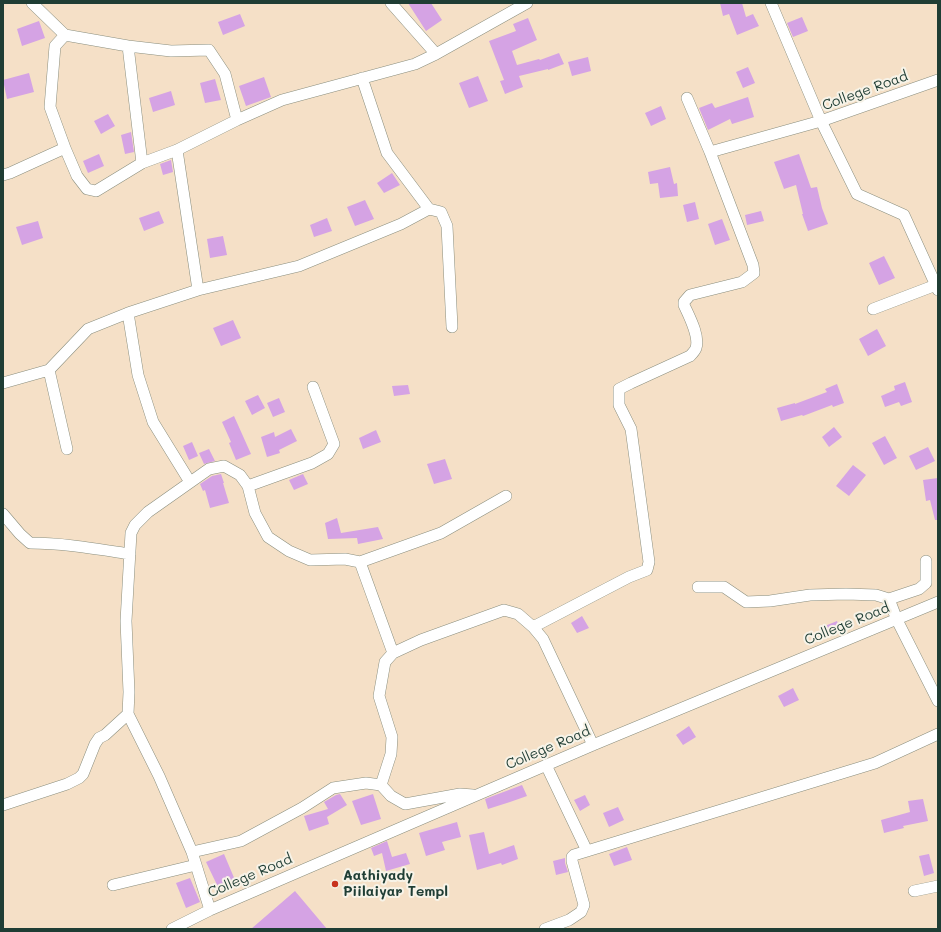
<!DOCTYPE html>
<html>
<head>
<meta charset="utf-8">
<style>
  body { margin:0 }
  #map { position:relative; width:941px; height:932px; overflow:hidden; background:#f5e0c7; font-family:Mali,sans-serif }
  canvas { display:block }
  .frame { position:absolute; inset:0; border:4px solid #1f3d34; pointer-events:none }
</style>
</head>
<body>
<div id="map">
<canvas width="941" height="932"></canvas>
<div class="frame"></div>
</div>
<script>
const ctx = document.querySelector('canvas').getContext('2d');
ctx.lineJoin = 'round';
function paint(path, color) { ctx.fillStyle = color; ctx.fill(path, 'evenodd'); }
function trace(path, color, width, dash) { ctx.strokeStyle = color; ctx.lineWidth = width; ctx.lineCap = dash ? 'butt' : 'round'; ctx.setLineDash(dash || []); ctx.stroke(path); }
function label(font, color, halo, rows, align = 'center') {
  ctx.font = font + ' Mali,sans-serif'; ctx.lineWidth = 4; ctx.setLineDash([]); ctx.textBaseline = 'middle'; ctx.strokeStyle = halo; ctx.fillStyle = color; for (const [text, x, y, turn = 0] of rows) {
    ctx.save(); ctx.translate(x, y); ctx.rotate((+turn || 0) * Math.PI / 180); ctx.textAlign = isNaN(turn) ? turn : align; if (halo) ctx.strokeText(text, 0, 0); ctx.fillText(text, 0, 0); ctx.restore();
  }
}
const building = new Path2D(`
  M408 3H431L442 20 426 31Z
  M720 3H742L746 17 753 14 759 26 737 35 729 14 723 16Z
  M240 14 245 26 223 35 218 22Z
  M802 17 808 31 793 37 787 23Z
  M528 18 537 40 512 51 517 65 539 59 540 60 559 53 564 64 548 70V69L519 76 523 87 505 94 500 81 504 80 489 41 516 31 513 24Z
  M39 21 45 38 22 46 17 29Z
  M588 57 591 71 572 76 568 62Z
  M748 67 755 83 743 88 736 72Z
  M29 73 34 92 7 99 3 80Z
  M478 76 488 101 469 108 459 83Z
  M264 77 271 97 246 106 239 86Z
  M215 79 221 100 205 103 200 83Z
  M171 91 175 105 153 112 149 98Z
  M748 97 754 117 732 124 730 119 708 130 699 108 712 103 715 108Z
  M661 106 666 119 651 126 645 113Z
  M108 114 115 126 101 134 94 121Z
  M131 132 134 152 125 154 121 135Z
  M99 154 104 166 88 173 83 161Z
  M799 154 811 188 817 187 822 208 828 224 808 231 802 214H803L796 185 784 189 774 162Z
  M171 160 173 172 163 175 160 164Z
  M670 167 674 184 677 183 678 196 660 198 658 183 650 184 648 172Z
  M392 173 400 185 384 193 377 183Z
  M365 200 374 219 355 226 347 207Z
  M695 202 699 219 687 222 683 205Z
  M159 211 164 223 144 231 139 218Z
  M761 211 764 221 747 225 745 215Z
  M327 218 332 231 314 237 310 225Z
  M722 219 730 240 715 245 708 224Z
  M38 221 43 238 22 245 16 227Z
  M223 236 227 255 210 258 207 239Z
  M884 256 895 278 879 285 869 263Z
  M233 320 241 338 221 346 213 328Z
  M877 329 886 346 868 356 859 339Z
  M905 382 912 402 901 406 899 402 885 407 881 396 895 390 894 386Z
  M837 384 844 403 833 407 832 405 803 416 802 415 781 421 777 408 795 403V404L827 392 825 389Z
  M408 385 410 394 394 396 392 386Z
  M258 395 265 408 252 415 245 401Z
  M279 398 285 412 273 417 267 403Z
  M234 416 251 454 236 460 229 443 231 442 222 422Z
  M834 427 842 437 829 447 822 437Z
  M291 429 297 441 279 450 280 453 267 457 261 437 274 432 275 437Z
  M376 430 381 442 363 449 359 438Z
  M885 436 897 458 884 465 872 443Z
  M192 442 198 456 189 460 183 446Z
  M928 447 935 461 916 470 909 456Z
  M209 449 215 461 204 464 199 453Z
  M445 459 452 479 434 484 427 464Z
  M853 465 866 475 849 496 836 486Z
  M221 474 224 483H223L229 503 210 508 205 490 203 491 200 484 212 476Z
  M303 474 308 484 294 490 289 480Z
  M938 478V520H935L930 500 926 501 923 480Z
  M337 518 341 533 378 527 383 539 358 544 357 538 328 539 325 523Z
  M582 616 589 628 577 633 571 623Z
  M837 621 841 631 824 637 820 628Z
  M793 688 799 700 784 707 778 696Z
  M689 726 696 737 683 745 676 735Z
  M522 785 527 796 510 802 488 809 485 799Z
  M340 794 347 805 327 817 329 824 309 831 304 816 328 809 324 802 336 795Z
  M373 794 381 819 361 825 352 801Z
  M585 795 590 805 580 811 574 800Z
  M923 799 928 821 903 826 904 828 884 833 881 820 910 812 908 801Z
  M618 807 624 820 609 827 603 813Z
  M457 822 461 837 442 842 445 850 426 856 419 833Z
  M484 832 489 854 514 845 518 859 502 865 501 863 477 870 469 835Z
  M387 841 392 857 406 853 410 864 386 871 382 853 374 856 371 848Z
  M627 847 632 860 614 866 609 854Z
  M224 854 235 880 218 887 206 862Z
  M929 854 934 873 924 876 919 856Z
  M565 858V863L568 872 556 875 553 861Z
  M190 878 200 902 186 908 176 883Z
  M295 891 327 929H251Z`);
const minor = new Path2D(`
  M32 3 65 35
  M391 3 436 54
  M128 46 142 163
  M362 78 387 153 429 209 441 212 447 226 452 327
  M938 80 821 121 857 194 904 215 938 290
  M687 98 710 152 821 121 771 3
  M65 148 50 107 55 46 65 35 128 46 171 51 209 50 225 74 237 120
  M177 150 198 290
  M3 175 10 173 65 148 77 176 87 189 96 191 142 163 177 150 237 120 282 100 415 64 436 54 527 3
  M873 309 936 285
  M128 313 138 375 153 422 190 482
  M49 370 67 449
  M3 383 49 370 88 329 128 313 198 290 299 266 401 224 429 209
  M248 486 312 463 328 454 334 444 313 387
  M3 514 20 534 30 543C63 543 97 549 130 554
  M360 562 441 533 506 496
  M698 587H724L746 602 770 601 810 595 846 594 876 595 889 599 897 620 938 701
  M889 599 919 589 926 583V561
  M533 627 629 577 647 570 649 562 631 429 619 405V389L631 383 690 356C692 354 695 351 696 348 700 336 689 316 684 305V302L690 295 742 282 754 273 753 265 710 152
  M128 714 159 776 192 852 210 910
  M546 765 587 851
  M381 785 391 754 392 737 379 696 385 662 393 653 421 640 504 610 518 614 533 627 543 639 593 745
  M3 805 67 784 79 778 83 774 95 744 99 738 105 735 128 714 129 692 126 621 131 533 135 525 148 512 209 469 224 466 240 475 248 486 255 513 268 537 289 551 310 560 345 559 360 562 393 653
  M192 852 241 841 302 808 333 788 366 783 381 785 391 796 405 804 460 794 473 795
  M113 885 196 865
  M914 891 938 886
  M172 929 210 910 593 745 938 602
  M545 929 569 920 581 912 584 905 572 861V857L574 855 875 763 938 734`);
const markers = [
  [335,884,4,"#c8321e"]
];
const streetNames = [
  ["College Road",865,91,-20],
  ["College Road",847,624,-22],
  ["College Road",548,748,-23],
  ["College Road",250,876,-23]
];
const poiNames = [
  ["Aathiyady",343,876],
  ["Piilaiyar Templ",343,892]
];
paint(building, '#d5a3e4');
trace(minor, '#8a8e7e', 12);
trace(minor, '#fff', 11);
for (const [x, y, r, color] of markers) { const dot = new Path2D(); dot.arc(x, y, r, 0, 2 * Math.PI); ctx.fillStyle = color; ctx.fill(dot); trace(dot, '#f7f3e8', 1.5); }
label('14px', '#1f3d34', '#f7f3e8', streetNames);
label('bold 14px', '#1f3d34', '#f7f3e8', poiNames, 'left');
</script>
</body>
</html>
